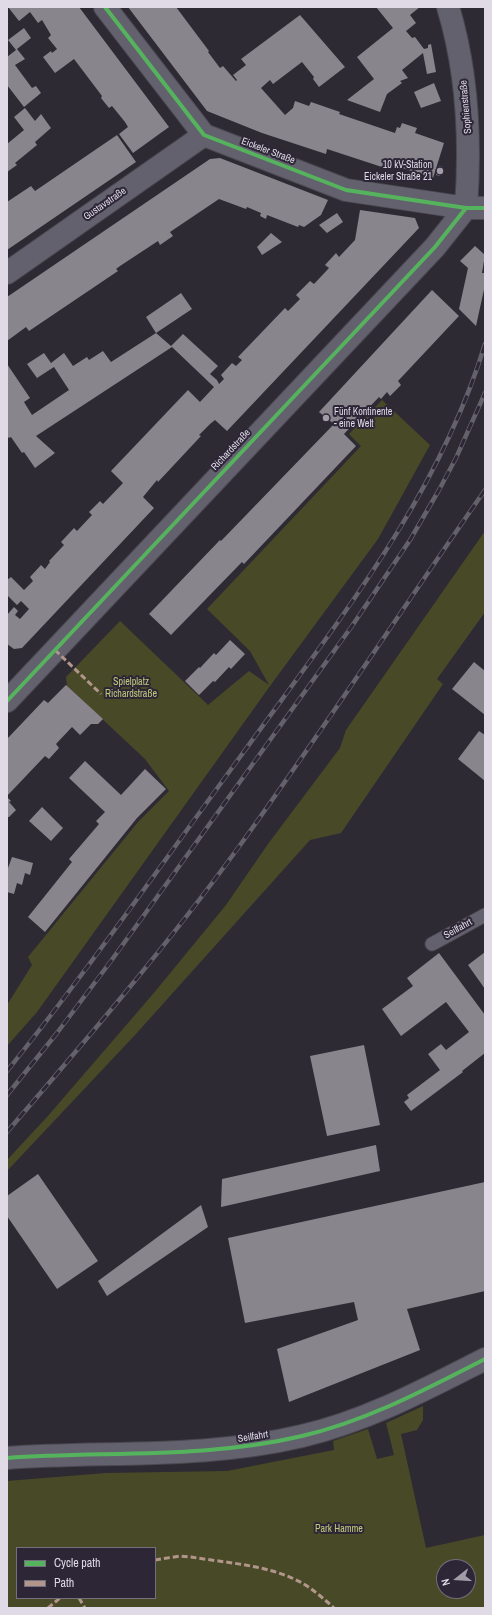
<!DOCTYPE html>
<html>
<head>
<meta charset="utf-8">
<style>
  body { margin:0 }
  #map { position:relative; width:492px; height:1615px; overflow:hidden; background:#2e2a33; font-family:"Archivo Narrow",sans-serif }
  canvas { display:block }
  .frame { position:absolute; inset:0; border:8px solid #dfdae6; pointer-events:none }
  .legend { position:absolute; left:16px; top:1547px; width:140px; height:52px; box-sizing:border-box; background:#2d2637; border:1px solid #746e7d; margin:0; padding:5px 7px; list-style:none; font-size:12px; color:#dfdae6 }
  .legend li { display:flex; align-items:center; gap:8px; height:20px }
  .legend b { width:20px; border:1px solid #746e7d }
  .north { position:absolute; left:436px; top:1559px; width:40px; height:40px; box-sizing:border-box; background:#2d2637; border:1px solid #746e7d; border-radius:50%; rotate:253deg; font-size:11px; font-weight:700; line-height:16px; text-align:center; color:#dfdae6 }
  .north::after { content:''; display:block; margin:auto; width:14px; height:18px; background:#a19ca7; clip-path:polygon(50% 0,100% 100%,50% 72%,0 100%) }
</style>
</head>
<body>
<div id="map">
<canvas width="492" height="1615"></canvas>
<div class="frame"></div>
<ul class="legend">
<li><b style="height:5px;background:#56b35d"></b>Cycle path</li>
<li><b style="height:5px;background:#b2968c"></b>Path</li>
</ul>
<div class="north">N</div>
</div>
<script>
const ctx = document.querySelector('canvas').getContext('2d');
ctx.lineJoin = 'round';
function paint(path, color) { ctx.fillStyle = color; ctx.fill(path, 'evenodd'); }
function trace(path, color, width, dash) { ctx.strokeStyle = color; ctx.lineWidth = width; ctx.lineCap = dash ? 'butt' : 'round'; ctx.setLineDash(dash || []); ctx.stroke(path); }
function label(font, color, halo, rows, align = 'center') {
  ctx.font = font + ' "Archivo Narrow",sans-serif'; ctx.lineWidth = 4; ctx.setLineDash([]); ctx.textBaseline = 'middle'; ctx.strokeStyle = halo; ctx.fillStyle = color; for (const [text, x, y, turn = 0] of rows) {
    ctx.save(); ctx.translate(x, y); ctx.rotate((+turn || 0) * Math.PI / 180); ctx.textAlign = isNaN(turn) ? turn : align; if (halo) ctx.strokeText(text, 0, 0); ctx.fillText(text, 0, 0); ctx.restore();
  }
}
const green = new Path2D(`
  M382 400 430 445 378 539 270 686 37 1012 7 1046V1005L32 965 28 957 138 822 169 791 145 759 67 686 66 677 120 621 208 705 249 671 269 685 250 651 207 609 361 446 349 434Z
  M485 531V612L437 679 443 684 341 833 310 840 135 1035 7 1171V1160L47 1117 153 994 226 905 268 844 340 748 346 730Z
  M423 1406V1420L417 1430 401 1434 426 1548 485 1535V1608H7V1481L106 1473 227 1471 334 1450 333 1441 368 1429 377 1459 394 1455 386 1423ZM17 1548H155V1598H17ZM444 1567H468V1591H444Z`);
const building = new Path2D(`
  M8 7H79L169 127 133 153 119 134 128 127 125 122 112 106 109 108 101 98 102 96 74 59 55 73 43 57 51 51 52 53 57 49 48 38 51 35 42 20 38 23 30 12 19 21Z
  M128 7H176L209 51 208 52 220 68 223 66 236 81 237 80 233 75 246 65 241 59 300 15 345 67 319 87 313 79 314 77 302 62 273 84 270 80 261 88 285 115 293 108 295 101 309 106 311 102 340 112 339 114 395 133 397 127 400 128 402 123 417 128 415 133 444 143 433 178 387 163 385 168 327 149 326 154 262 133 207 111Z
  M376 7H420L410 15 416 23 406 31 412 38 415 37 424 49 428 48V45L431 44 436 72 427 74 423 53 402 70 408 78 400 81 402 83 387 94 380 112 347 100 374 79 357 57 393 28Z
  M24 28 31 38 17 49 25 59 15 65 32 88 36 86 41 93 24 107 7 85V57L16 50 8 40Z
  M434 83 441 101 421 108 414 92Z
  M25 108 35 121 41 114 51 128 35 142 37 145 15 163 17 165 7 172V144L24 130 14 117Z
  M117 135 136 162 7 250V202L31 186 35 191Z
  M220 158 328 200 321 215 304 227 299 225 298 227 267 215 266 219 260 216 261 213 247 207 246 209 219 199 170 232 173 236 160 245 158 241 120 266 116 269 118 271 29 331 26 327 7 341V297L210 159Z
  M439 166 443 167 440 176 436 175Z
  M360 210 415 218 419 228 227 431 215 420 210 424 199 435 201 436 158 482 157 480 143 497 154 508 22 648 14 649 7 644V615L14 607 18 611 15 615 20 619 29 609 21 601 17 605 7 595V580L11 577 24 590 33 581 30 577 41 565 45 569 50 562 49 561 64 545 61 542 74 528 77 531 92 515 89 512 100 501 103 504 123 483 111 471 188 390 200 402 214 387 172 347 36 436 55 453 35 468 24 452 22 453 11 437 9 438 7 436V364L30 398 24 402 32 415 69 390 54 367 37 378 27 364 44 353 51 363 64 353 73 366 87 357 89 360 103 351 111 362 156 333 171 346 183 334 218 366 210 374 217 380 219 384 224 379 221 375 232 363 236 366 242 360 238 357 285 308 288 311 300 299 296 295 310 281 314 284 329 268 325 265 336 253 339 257 355 240Z
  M337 213 343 222 327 233 319 225Z
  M271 233 282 242 262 255 257 247Z
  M475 246 485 255 482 273H485V285L476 326 459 309 468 268 460 261Z
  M432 290 459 316 398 381 401 385 390 396 387 392 381 399 379 397 344 434 356 446 244 564 242 562 171 635 149 614 220 540 221 541 334 424 319 412Z
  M181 293 192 309 156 333 146 317Z
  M230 640 245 654 231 669 229 667 215 682 213 681 199 695 185 681 199 667 200 668 214 653 216 655Z
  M474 662 485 671V715L452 689Z
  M66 685 103 719 98 724H91L80 735 72 727 56 744 59 748 49 759 45 756 7 796V739L44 700 48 703Z
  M479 731 485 735V781L458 759Z
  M85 761 121 795 145 769 166 789 137 818 45 932 28 917 72 862 69 859 99 824 96 821 105 812 69 778Z
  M7 797 11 801 9 802 16 810 9 817H7Z
  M42 807 63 828 51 841 29 821Z
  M12 857 33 863 30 875 25 873 22 885 17 883 14 894 7 892V868H8Z
  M485 952V989L468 965Z
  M439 953 485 1015V1053L462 1071 463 1072 411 1111 404 1102 409 1098 407 1095 440 1070 428 1054 441 1044 446 1050 469 1032 446 1002 401 1036 382 1009 413 986 407 978Z
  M364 1045 380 1125 327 1136 310 1056Z
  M376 1145 380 1171 221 1207 222 1179Z
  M38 1174 98 1261 57 1289 7 1216V1196Z
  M485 1182V1291L407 1309 420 1350 289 1402 277 1349 358 1320 354 1302 245 1323 228 1238Z
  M201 1205 208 1227 107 1296 98 1281Z`);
const service = new Path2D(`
  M432 944 485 915`);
const minor = new Path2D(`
  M105 7 204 135 346 190 466 208H485
  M448 7C468 73 471 140 466 208
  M7 273 204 135
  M7 701 435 247 466 208
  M7 1458C105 1451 205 1459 302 1436 367 1421 426 1389 485 1359`);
const rail = new Path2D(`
  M7 1071C89 969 163 862 240 757 333 628 438 499 485 344
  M7 1095 57 1033 111 961 352 626 410 540 439 490 456 458 485 393
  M7 1132C87 1039 166 947 238 848 323 730 402 609 485 490`);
const quiet = new Path2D(`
  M55 650 101 694
  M155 1560 180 1556 191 1557C227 1563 270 1565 302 1583 314 1590 324 1599 334 1608
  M79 1598 85 1608
  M48 1608 60 1598`);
const cycleway = new Path2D(`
  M105 7 204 135 346 190 466 208H485
  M7 701 435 247 466 208
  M7 1458C105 1451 205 1459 302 1436 367 1421 426 1389 485 1359`);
const markers = [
  [440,171,4,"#a19ca7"],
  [326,418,4,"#a19ca7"]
];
const streetNames = [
  ["Sophienstraße",466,107,-95],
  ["Eickeler Straße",268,151,21],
  ["Gustavstraße",105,204,-35],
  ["Richardstraße",231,450,-47],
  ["Seilfahrt",458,929,-29],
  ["Seilfahrt",253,1437,-9]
];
const poiNames = [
  ["10 kV-Station",432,165],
  ["Eickeler Straße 21",432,177],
  ["Fünf Kontinente",334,412,"left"],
  ["- eine Welt",334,424,"left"]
];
const parkNames = [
  ["Spielplatz",131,682],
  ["Richardstraße",131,694],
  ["Park Hamme",339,1529]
];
paint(green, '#484a27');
paint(building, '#88858d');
trace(service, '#4a474f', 15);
trace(minor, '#4a474f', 24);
trace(service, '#63616e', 13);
trace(minor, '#63616e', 22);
trace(rail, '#64616b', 4.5);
trace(rail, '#2d2637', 3, [9]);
trace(quiet, '#b2968c', 3, [6, 3]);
trace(cycleway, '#56b35d', 4);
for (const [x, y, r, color] of markers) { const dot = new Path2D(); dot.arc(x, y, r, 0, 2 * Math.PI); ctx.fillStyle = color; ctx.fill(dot); trace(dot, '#2d2637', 1.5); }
label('10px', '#dfdae6', '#2d2637', streetNames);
label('10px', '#dfdae6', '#2d2637', poiNames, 'right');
label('10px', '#c3ca7c', '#2d2637', parkNames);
</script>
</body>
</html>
